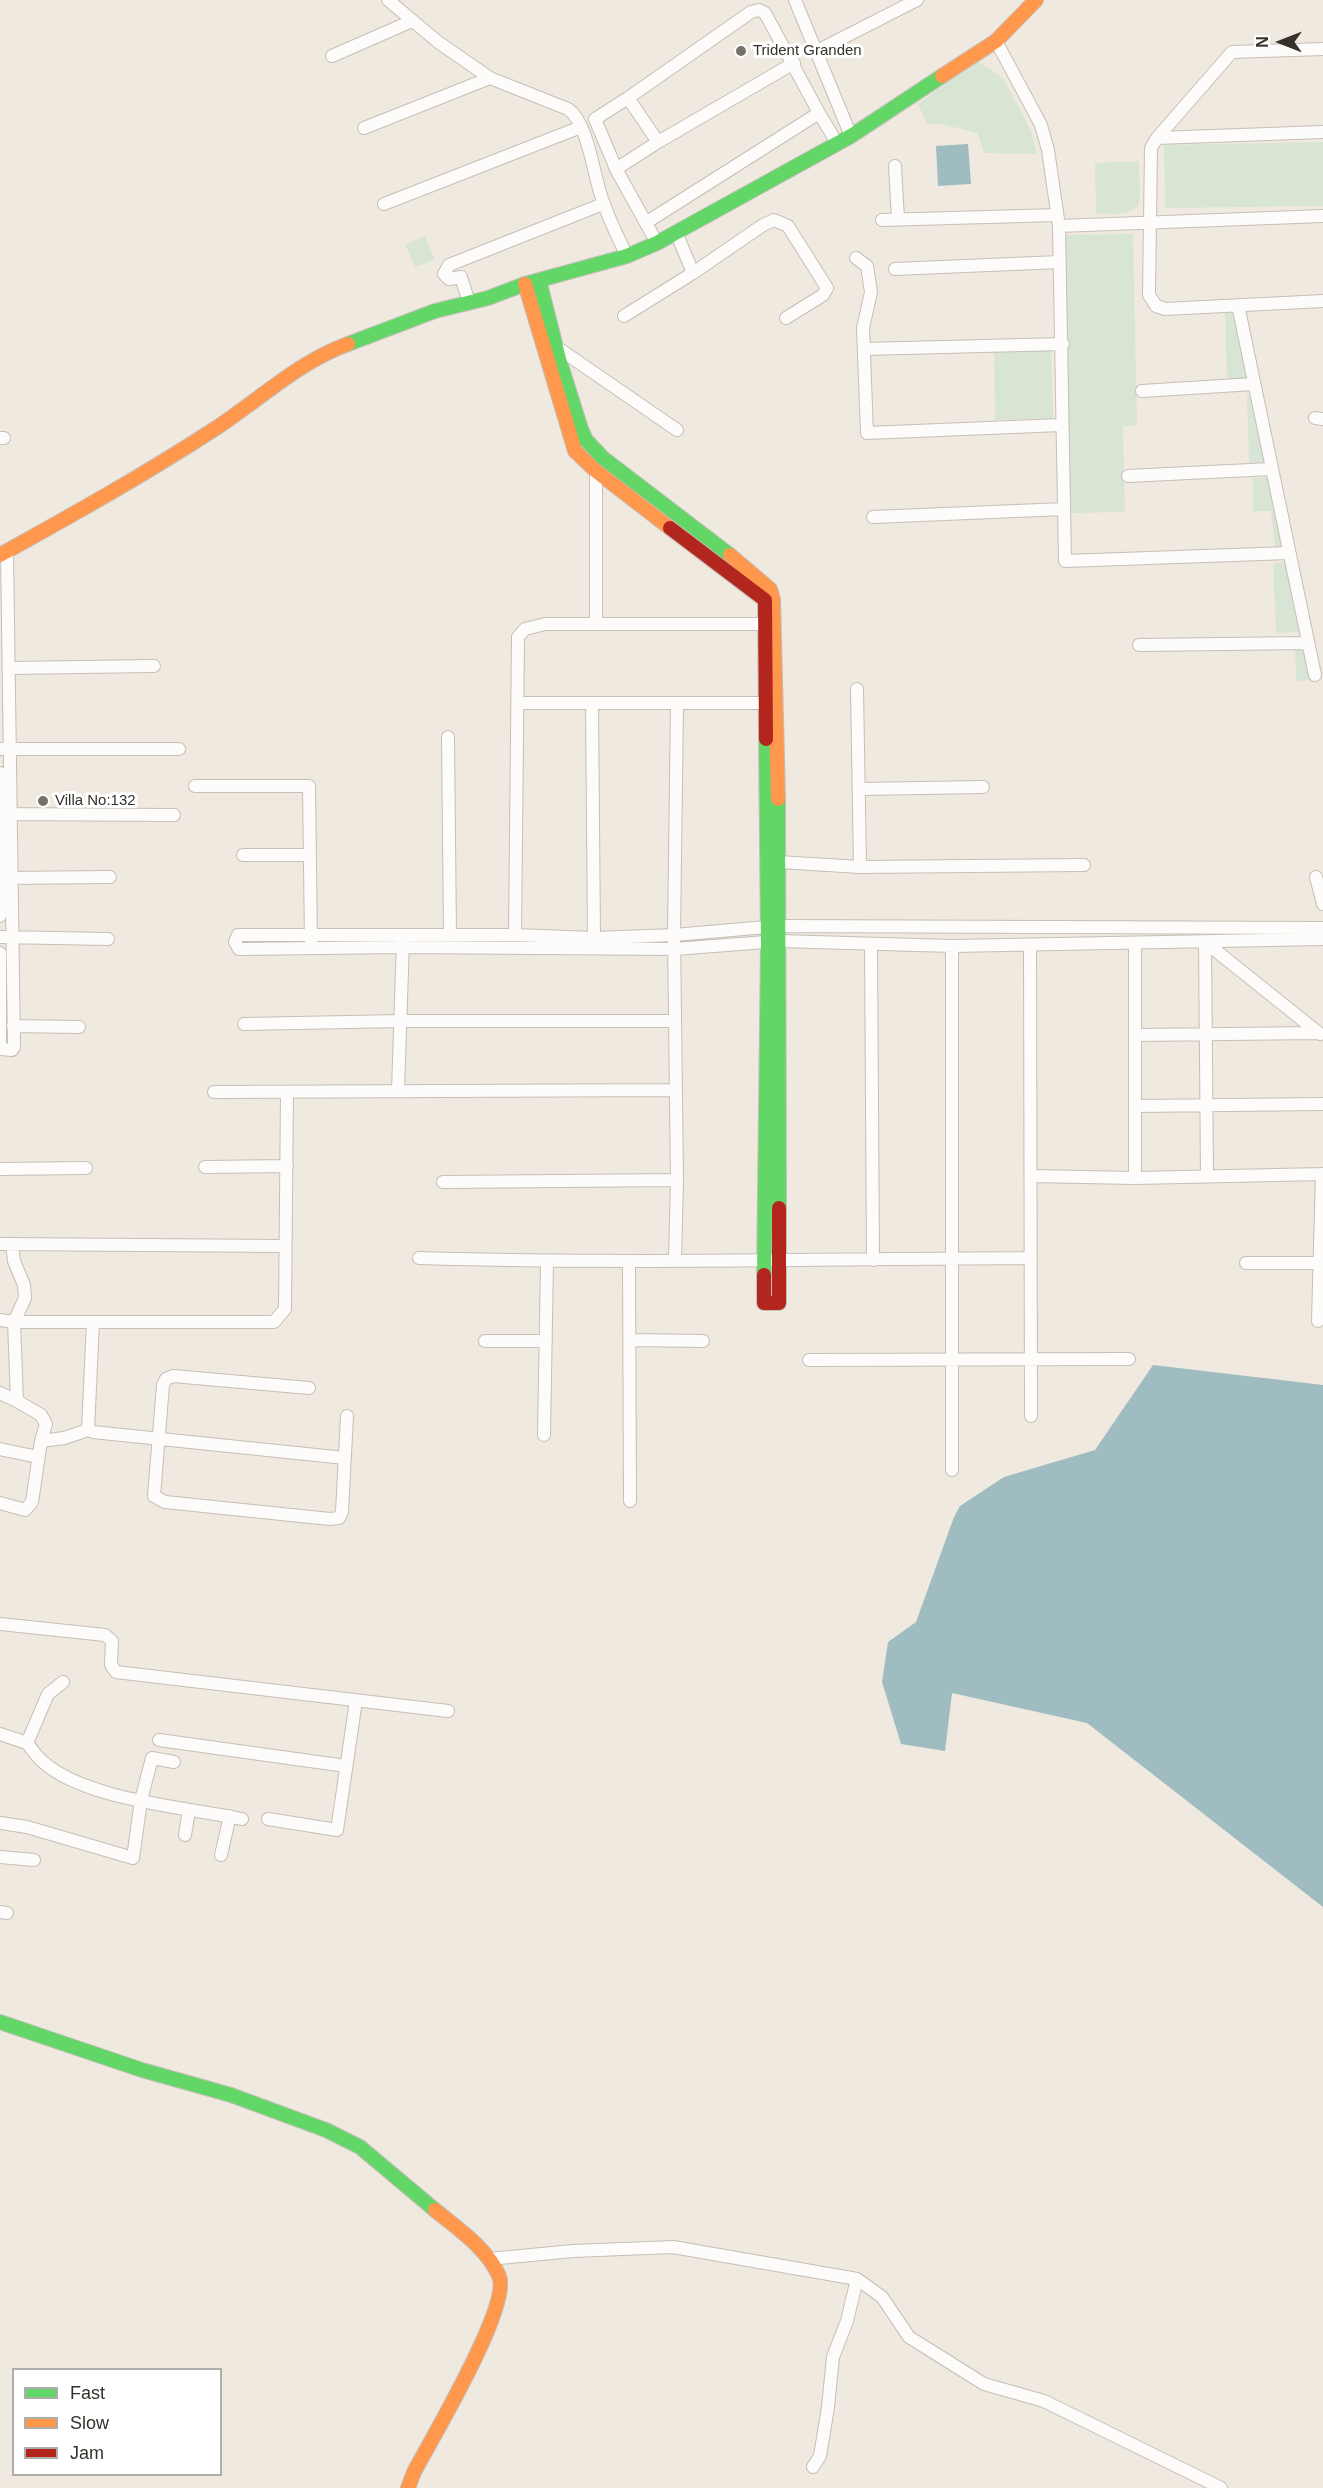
<!DOCTYPE html>
<html>
<head>
<meta charset="utf-8">
<style>
  body { margin:0 }
  #map { position:relative; width:1323px; height:2488px; overflow:hidden; background:#f0e9e0; font-family:Helvetica,sans-serif }
  canvas { display:block }
  .legend { position:absolute; left:12px; top:2368px; width:210px; height:108px; box-sizing:border-box; background:#fff; border:2px solid #aeadaa; margin:0; padding:8px 10px; list-style:none; font-size:18px; color:#35312a }
  .legend li { display:flex; align-items:center; gap:12px; height:30px }
  .legend b { width:30px; border:2px solid #aeadaa }
  .north { position:absolute; left:1251px; top:12px; width:60px; height:60px; -webkit-text-stroke:4px #fff; paint-order:stroke; rotate:270deg; font-size:16px; font-weight:700; line-height:24px; text-align:center; color:#35312a }
  .north::after { content:''; display:block; margin:auto; width:21px; height:27px; background:#35312a; clip-path:polygon(50% 0,100% 100%,50% 72%,0 100%) }
</style>
</head>
<body>
<div id="map">
<canvas width="1323" height="2488"></canvas>
<ul class="legend">
<li><b style="height:8px;background:#63d668"></b>Fast</li>
<li><b style="height:8px;background:#ff974d"></b>Slow</li>
<li><b style="height:8px;background:#b3261e"></b>Jam</li>
</ul>
<div class="north">N</div>
</div>
<script>
const ctx = document.querySelector('canvas').getContext('2d');
ctx.lineJoin = 'round';
function paint(path, color) { ctx.fillStyle = color; ctx.fill(path, 'evenodd'); }
function trace(path, color, width, dash) { ctx.strokeStyle = color; ctx.lineWidth = width; ctx.lineCap = dash ? 'butt' : 'round'; ctx.setLineDash(dash || []); ctx.stroke(path); }
function label(font, color, halo, rows, align = 'center') {
  ctx.font = font + ' Helvetica,sans-serif'; ctx.lineWidth = 6; ctx.setLineDash([]); ctx.textBaseline = 'middle'; ctx.strokeStyle = halo; ctx.fillStyle = color; for (const [text, x, y, turn = 0] of rows) {
    ctx.save(); ctx.translate(x, y); ctx.rotate((+turn || 0) * Math.PI / 180); ctx.textAlign = isNaN(turn) ? turn : align; if (halo) ctx.strokeText(text, 0, 0); ctx.fillText(text, 0, 0); ctx.restore();
  }
}
const green = new Path2D(`
  M976 60 1003 78 1031 131 1037 154 984 153 978 133 941 124H927L918 104Z
  M1323 142V206L1165 208 1164 145Z
  M1139 161 1140 202C1131 218 1112 213 1096 214L1095 163Z
  M1133 234 1137 425 1123 426 1125 512 1070 513 1065 235Z
  M425 236 435 260 415 267 405 244Z
  M1234 310 1249 379 1227 381 1225 311Z
  M1051 350 1053 418 995 420 994 352Z
  M1252 394 1267 463 1249 464 1247 395Z
  M1267 477 1283 547H1275L1271 511H1253V478Z
  M1288 562 1300 632 1276 633 1273 563Z
  M1304 646 1311 680 1296 681 1295 648Z`);
const water = new Path2D(`
  M968 144 971 184 938 186 936 146Z
  M1153 1365 1323 1385V1907L1087 1723 952 1693 945 1751 901 1744 882 1682 888 1642 916 1622 954 1517 960 1506 1004 1477 1095 1450Z`);
const street = new Path2D(`
  M388 0 438 42 490 78 568 109C589 123 594 181 604 204 610 222 619 239 627 256
  M795 0 851 136
  M996 41 1041 125 1048 150 1059 226 1065 561 1289 553
  M1323 49 1232 52 1157 138 1151 148 1149 295 1156 306 1165 309 1323 301
  M815 52 917 0
  M332 56 412 21
  M628 98 658 142
  M819 113 837 143
  M364 128 490 78
  M1157 138 1323 132
  M895 166 898 219
  M616 169 658 142 794 63
  M384 204 581 127
  M882 220 1057 215
  M647 222 819 113 765 13 759 10 751 12 628 98 595 119 616 169 657 243
  M1059 226 1323 216
  M676 232 693 273 763 225 774 220 788 226 827 288 823 295 786 318
  M856 258 867 266 871 292 863 328 867 433 1061 425
  M895 269 1059 262
  M469 302 461 277 449 279 444 274 449 265 603 204
  M1238 305 1315 675
  M624 316 693 273
  M555 346 677 430
  M864 349 1063 344
  M1142 391 1254 384
  M1315 418 1323 419
  M0 438H4
  M596 471V623
  M1128 476 1271 469
  M873 517 1064 509
  M1139 645 1308 643
  M9 668 154 666
  M857 689 860 867
  M518 703H767
  M592 704 594 938
  M448 737 450 935
  M0 749H179
  M0 773V916
  M195 786H309L311 944
  M860 789 983 787
  M0 814 174 815
  M243 855H308
  M779 862 860 867 1084 865
  M1316 877 1323 904
  M4 878 110 877
  M1323 928 778 926 674 935 594 938 515 935H238L235 942 239 949 402 947 675 949 779 941 952 946 1323 939
  M515 935 518 637 525 629 545 624H765
  M0 937 108 939
  M1205 942 1207 1176
  M1205 942 1320 1034
  M1135 943V1178
  M871 945 873 1260
  M1030 945 1031 1416
  M0 953V1045L1 1049 12 1050 14 1047 7 552
  M244 1024 401 1021H675
  M13 1026 79 1027
  M1135 1035 1318 1033
  M398 1091 403 940
  M214 1092 675 1090
  M1135 1106 1323 1104
  M205 1167 287 1166
  M0 1169 86 1168
  M1031 1176 1135 1178 1323 1174
  M443 1182 677 1180
  M0 1244 285 1246
  M419 1258C623 1264 827 1259 1031 1258
  M675 1260 677 1180 674 935 677 703
  M629 1262 630 1501
  M1246 1263H1318
  M0 1320 14 1322H274L285 1309 287 1092
  M1318 1321 1322 1174
  M93 1322 88 1430 93 1432 345 1458
  M630 1340 703 1341
  M485 1341H546
  M809 1360 1129 1359
  M309 1388 173 1376 166 1379 163 1385 154 1496 165 1502 330 1519 339 1518 342 1512 347 1416
  M0 1393 17 1401
  M544 1435 547 1262
  M41 1441 64 1438 88 1430
  M0 1449 38 1457
  M952 1470V946
  M0 1503 25 1510 32 1502 41 1441 46 1424 41 1415 17 1401 14 1322 25 1298 24 1285 14 1261 12 1244
  M0 1624 105 1635 112 1641 111 1665 116 1672 448 1711
  M0 1734 27 1743 48 1694 63 1682
  M159 1740 346 1766
  M27 1743C32 1749 36 1756 42 1761 84 1800 186 1807 242 1819
  M268 1819 337 1830 356 1701
  M0 1823 27 1827 133 1858 141 1800 152 1758 174 1762
  M185 1835 189 1810
  M221 1855 230 1816
  M0 1857 34 1860
  M0 1912 7 1913
  M489 2259 573 2251 673 2247 857 2279 882 2297 909 2337 984 2384 1044 2401 1221 2488
  M813 2467 820 2456 828 2407 833 2357 847 2321 857 2279`);
const fast = new Path2D(`
  M539 280 559 359 581 429 586 440 603 458 730 555
  M348 344 435 311 488 298 525 284 627 256 657 243 851 136 942 76
  M778 799 779 1208
  M764 1275 768 943 766 739
  M0 2022 142 2070 231 2095 326 2130 360 2147 435 2210`);
const slow = new Path2D(`
  M942 76 996 41 1036 0
  M525 284 575 451 596 471 670 528
  M0 555C72 515 144 475 213 430 258 401 298 362 348 344
  M730 555 770 589 773 599 778 799
  M408 2488 414 2472C431 2440 512 2305 499 2276 487 2248 458 2229 435 2210`);
const jam = new Path2D(`
  M670 528 765 600 766 739
  M764 1275V1303H779V1208`);
const markers = [
  [741,51,6,"#76716a"],
  [43,801,6,"#76716a"]
];
const poiNames = [
  ["Trident Granden",753,51],
  ["Villa No:132",55,801]
];
paint(green, '#d8e5d5');
paint(water, '#9fbcc0');
trace(street, '#c4bfb7', 14);
trace(fast, '#c4bfb7', 16);
trace(slow, '#c4bfb7', 16);
trace(jam, '#c4bfb7', 16);
trace(street, '#fdfcfa', 12);
trace(fast, '#63d668', 14);
trace(slow, '#ff974d', 14);
trace(jam, '#b3261e', 14);
for (const [x, y, r, color] of markers) { const dot = new Path2D(); dot.arc(x, y, r, 0, 2 * Math.PI); ctx.fillStyle = color; ctx.fill(dot); trace(dot, '#fff', 2); }
label('15px', '#35312a', '#fff', poiNames, 'left');
</script>
</body>
</html>
